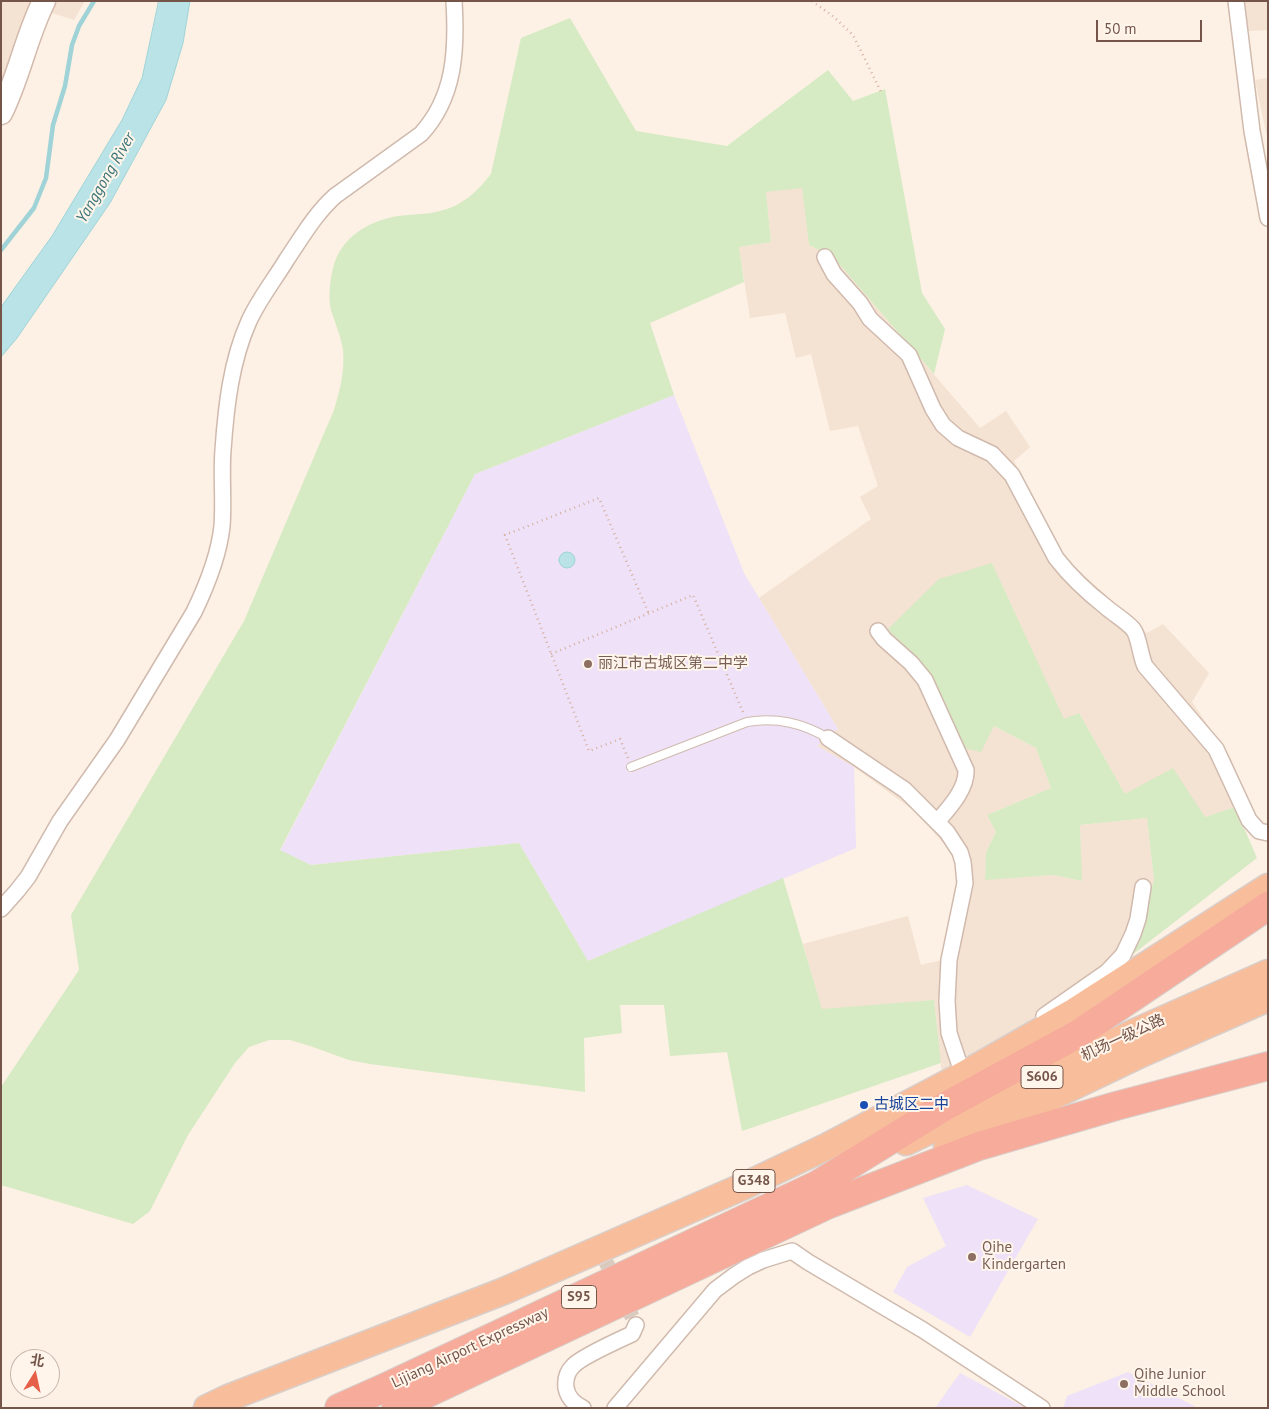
<!DOCTYPE html>
<html>
<head>
<meta charset="utf-8">
<style>
  body { margin:0 }
  #map { position:relative; width:1269px; height:1409px; overflow:hidden; background:#fcf1e4; font-family:"PT Sans","Noto Sans SC",sans-serif }
  canvas { display:block }
  .frame { position:absolute; inset:0; border:2px solid #75554a; pointer-events:none }
  .north { position:absolute; left:10px; top:1349px; width:50px; height:50px; box-sizing:border-box; background:#fff5ea; border:1px solid #c8b5aa; border-radius:50%; rotate:10deg; font-size:14px; font-weight:700; line-height:20px; text-align:center; color:#75554a }
  .north::after { content:''; display:block; margin:auto; width:18px; height:22px; background:#e65f49; clip-path:polygon(50% 0,100% 100%,50% 72%,0 100%) }
  .scale { position:absolute; left:1096px; top:20px; width:106px; height:22px; box-sizing:border-box; border:2px solid #75554a; border-top:0; padding-left:6px; font-size:15px; line-height:18px; white-space:nowrap; color:#75554a; -webkit-text-stroke:4px #fff5ea; paint-order:stroke }
</style>
</head>
<body>
<div id="map">
<canvas width="1269" height="1409"></canvas>
<div class="frame"></div>
<div class="north">北</div>
<div class="scale">50 m</div>
</div>
<script>
const ctx = document.querySelector('canvas').getContext('2d');
ctx.lineJoin = 'round';
function paint(path, color) { ctx.fillStyle = color; ctx.fill(path, 'evenodd'); }
function trace(path, color, width, dash) { ctx.strokeStyle = color; ctx.lineWidth = width; ctx.lineCap = dash ? 'butt' : 'round'; ctx.setLineDash(dash || []); ctx.stroke(path); }
function label(font, color, halo, rows, align = 'center') {
  ctx.font = font + ' "PT Sans","Noto Sans SC",sans-serif'; ctx.lineWidth = 4; ctx.setLineDash([]); ctx.textBaseline = 'middle'; ctx.strokeStyle = halo; ctx.fillStyle = color; for (const [text, x, y, turn = 0] of rows) {
    ctx.save(); ctx.translate(x, y); ctx.rotate((+turn || 0) * Math.PI / 180); ctx.textAlign = isNaN(turn) ? turn : align; if (halo) ctx.strokeText(text, 0, 0); ctx.fillText(text, 0, 0); ctx.restore();
  }
}
const residential = new Path2D(`
  M1 1H85L74 20 46 11 24 81 1 125Z
  M1227 1H1268V30L1231 32Z
  M1268 78V142L1255 80Z
  M802 187 809 245 833 257 980 428 1006 411 1030 447 1014 461 1060 553 1147 633 1163 624 1209 673 1192 702 1231 759 1250 802 1205 817 1125 794 1079 713 1064 720 992 563 994 726 1036 748 1051 788 987 815 996 832 986 852 985 879 1054 875 1081 881 1080 825 1147 818 1154 880 1132 955 1065 1010 942 1076 934 1000 822 1010 803 944 908 916 921 965 942 960 957 888 955 856 913 810 854 767 817 746 838 729 759 598 871 519 860 497 878 486 858 426 830 431 811 354 796 358 785 313 750 318 739 247 771 242 766 192Z`);
const education = new Path2D(`
  M674 395 744 573 838 729 817 746 854 767 856 848 588 961 519 843 311 865 280 851 475 474Z
  M967 1185 1038 1219 970 1337 893 1292 907 1267 946 1246 923 1198Z
  M1128 1372 1198 1408H1063L1067 1396Z
  M960 1373 1026 1408H935Z`);
const green = new Path2D(`
  M570 18 636 131 727 146 828 70 853 101 885 89 922 293 945 329 934 374 833 257 809 245 802 188 766 192 771 242 739 247 744 282 650 323 674 395 475 474 280 850 311 865 519 843 588 961 783 878 822 1009 934 1000 941 1063 742 1131 727 1052 670 1056 664 1005H620L622 1033 584 1038 585 1092 370 1064 349 1060 310 1046 290 1040H269L249 1047 235 1063 188 1135 150 1211 133 1224 1 1185V1087L79 970 71 915 244 621 334 410C340 390 345 371 343 350 341 336 335 323 331 310 328 296 330 281 333 268 341 237 368 221 398 216 412 214 426 215 440 211 462 206 477 192 491 174L521 38Z
  M992 563 1064 719 1079 713 1125 794 1173 768 1205 817 1235 807 1257 858 1132 955 1154 880 1147 818 1080 825 1082 881 1054 875 985 880 986 852 996 832 987 815 1051 788 1036 748 994 726 981 752 964 748 932 679 888 629 939 579Z`);
const water = new Path2D(`
  M159 1H190L183 43 166 100 110 203 17 338 1 357V307L52 236 122 120 142 78Z
  M559 560a8 8 0 1 1 16 0a8 8 0 1 1-16 0Z`);
const stream = new Path2D(`
  M1 250 34 208 46 178 53 125 65 86 72 45 79 26 94 1`);
const minorTunnel = new Path2D(`
  M606 1262 636 1325`);
const path = new Path2D(`
  M812 1 834 17 853 35 881 92
  M551 654 693 595 743 712
  M628 758 620 739 589 751 505 535 599 498 649 614`);
const service = new Path2D(`
  M631 767 747 722C777 717 802 723 828 738`);
const minor = new Path2D(`
  M1236 1 1252 131 1268 218
  M825 257 834 274 860 303 870 319 909 355 933 409 943 425 958 438 992 454 1012 475 1056 558C1070 576 1088 593 1106 607 1114 614 1126 621 1133 629 1139 636 1140 655 1145 666L1216 749 1249 820 1259 831 1268 833
  M878 631 884 639 911 663 925 680 966 770C967 789 949 808 937 822
  M828 738 905 790 947 832 960 852 963 862 965 883 949 960 947 1001 949 1033 963 1075
  M1 909 17 891 28 877 60 821 117 740 194 612C207 585 219 556 222 526 224 501 221 475 223 450 226 407 231 361 249 321 259 299 275 279 287 259 302 237 315 214 335 196L421 134C455 97 457 50 454 1
  M1044 1016 1107 972 1123 955 1133 934 1138 919 1143 887
  M583 1408C574 1404 568 1398 566 1388 565 1380 567 1372 573 1366 581 1357 619 1340 632 1334L636 1325
  M615 1408 715 1290 735 1275 748 1267 763 1260 792 1251 808 1262 923 1330 1042 1408`);
const secondary = new Path2D(`
  M1 113C19 77 26 37 44 1`);
const trunk = new Path2D(`
  M906 1142 1133 1033 1268 973
  M947 1147 1143 1053 1268 998
  M207 1408 228 1398 504 1291 744 1186 826 1147 963 1075 1075 1011 1268 887`);
const motorway = new Path2D(`
  M339 1408 384 1388 817 1185 942 1108 1078 1034 1268 906
  M396 1408 827 1205 979 1146 1116 1106 1268 1066`);
const markers = [
  [588,664,5,"#8d6e63"],
  [864,1105,5,"#1a4fb4"],
  [972,1257,5,"#8d6e63"],
  [1124,1384,5,"#8d6e63"]
];
const shields = [
  [1042,1077,42],
  [754,1181,42],
  [579,1297,35]
];
const shieldNames = [
  ["S606",1042,1077],
  ["G348",754,1181],
  ["S95",579,1297]
];
const educationNames = [
  ["丽江市古城区第二中学",598,664],
  ["Qihe",982,1248],
  ["Kindergarten",982,1265],
  ["Qihe Junior",1134,1375],
  ["Middle School",1134,1392]
];
const streetNames = [
  ["机场一级公路",1123,1038,-25],
  ["Lijiang Airport Expressway",470,1348,-25]
];
const transitNames = [
  ["古城区二中",874,1105]
];
const waterNames = [
  ["Yanggong River",106,178,-60]
];
paint(residential, '#f4e2d3');
paint(education, '#eee1f8');
paint(green, '#d6eac3');
paint(water, '#b9e3e6');
trace(water, '#9fd3d7', 1);
trace(stream, '#9fd3d7', 4.5);
trace(minorTunnel, '#dacabe', 15, [15, 8]);
trace(service, '#d0baae', 10);
trace(minor, '#d0baae', 18);
trace(secondary, '#d3b9ab', 25);
trace(trunk, '#d8cfcc', 29);
trace(motorway, '#d8cfcc', 30);
trace(path, '#d6b09f', 2.5, [1, 4]);
trace(service, '#fff', 8);
trace(minor, '#fff', 15);
trace(secondary, '#fff', 22);
trace(trunk, '#f8be9c', 26);
trace(motorway, '#f6ab9b', 28);
for (const [x, y, r, color] of markers) { const dot = new Path2D(); dot.arc(x, y, r, 0, 2 * Math.PI); ctx.fillStyle = color; ctx.fill(dot); trace(dot, '#fff5ea', 2); }
for (const [x, y, w] of shields) { const box = new Path2D(); box.roundRect(x - w / 2, y - 11.5, w, 23, 4); ctx.fillStyle = '#fff5ea'; ctx.fill(box); trace(box, '#75554a', 1); }
label('bold 14px', '#75554a', null, shieldNames);
label('15px', '#785e54', '#fff5ea', educationNames, 'left');
label('15px', '#75554a', '#fff5ea', streetNames);
label('15px', '#164399', '#fff5ea', transitNames, 'left');
label('italic 16px', '#3d767a', '#fff5ea', waterNames);
</script>
</body>
</html>
